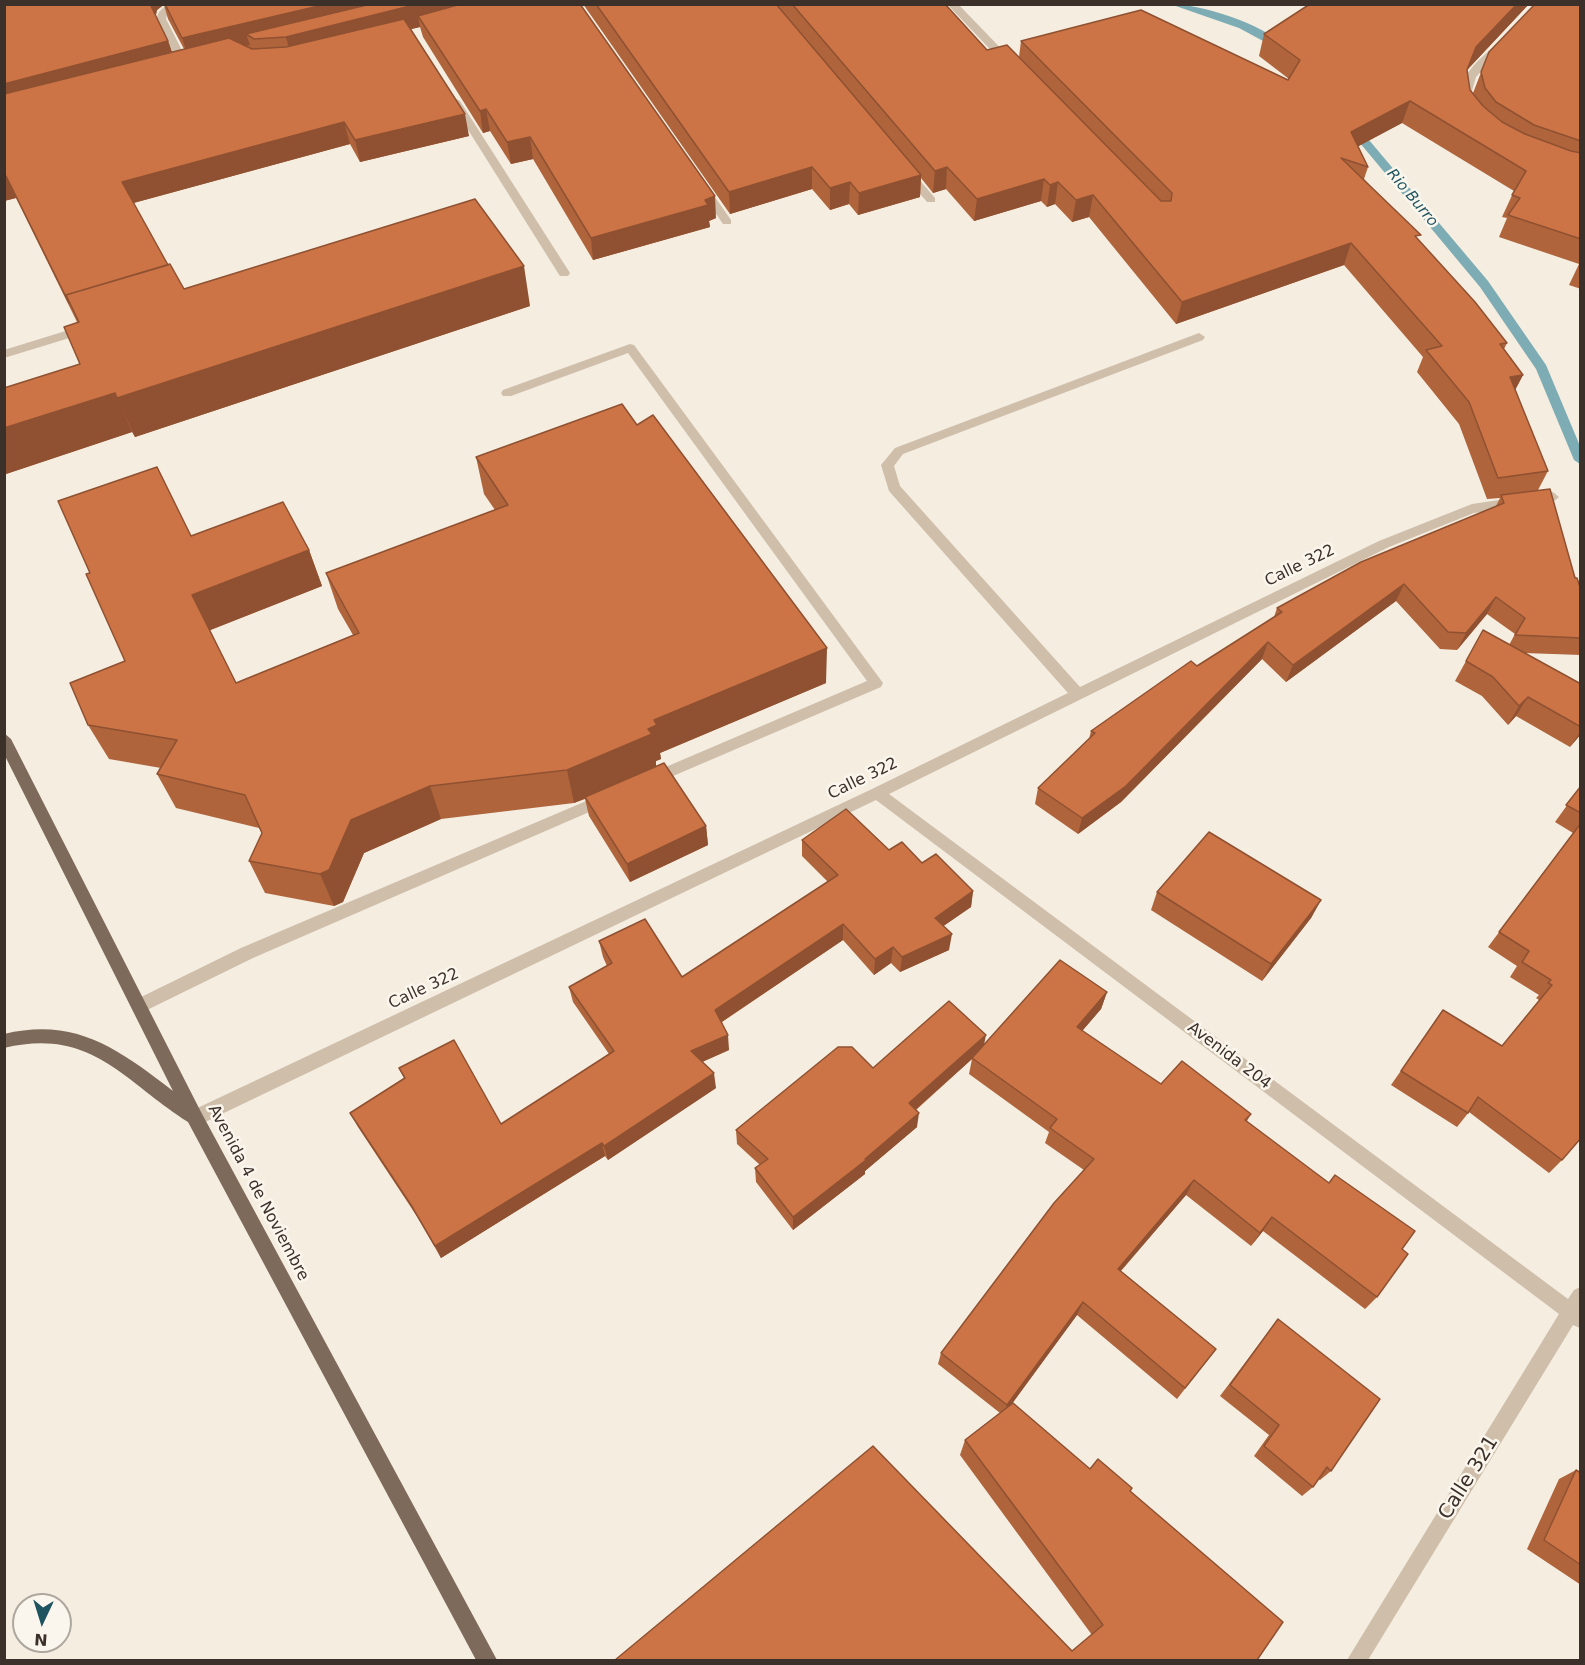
<!DOCTYPE html>
<html>
<head>
<meta charset="utf-8">
<style>
  body { margin:0 }
  #map { position:relative; width:1585px; height:1665px; overflow:hidden; background:#f4ede0; font-family:"DejaVu Sans",sans-serif }
  canvas { display:block }
  .frame { position:absolute; inset:0; border:6px solid #3b312a; pointer-events:none }
  .north { position:absolute; left:12px; top:1593px; width:60px; height:60px; box-sizing:border-box; background:#fbf6ed; border:2px solid #aea79f; border-radius:50%; rotate:184deg; font-size:16px; font-weight:700; line-height:24px; text-align:center; color:#3b312a }
  .north::after { content:''; display:block; margin:auto; width:21px; height:27px; background:#1d5460; clip-path:polygon(50% 0,100% 100%,50% 72%,0 100%) }
</style>
</head>
<body>
<div id="map">
<canvas width="1585" height="1665"></canvas>
<div class="frame"></div>
<div class="north">N</div>
</div>
<script>
const ctx = document.querySelector('canvas').getContext('2d');
ctx.lineJoin = 'round';
function paint(path, color) { ctx.fillStyle = color; ctx.fill(path, 'evenodd'); }
function trace(path, color, width, dash) { ctx.strokeStyle = color; ctx.lineWidth = width; ctx.lineCap = dash ? 'butt' : 'round'; ctx.setLineDash(dash || []); ctx.stroke(path); }
function label(font, color, halo, rows, align = 'center') {
  ctx.font = font + ' "DejaVu Sans",sans-serif'; ctx.lineWidth = 5; ctx.setLineDash([]); ctx.textBaseline = 'middle'; ctx.strokeStyle = halo; ctx.fillStyle = color; for (const [text, x, y, turn = 0] of rows) {
    ctx.save(); ctx.translate(x, y); ctx.rotate((+turn || 0) * Math.PI / 180); ctx.textAlign = isNaN(turn) ? turn : align; if (halo) ctx.strokeText(text, 0, 0); ctx.fillText(text, 0, 0); ctx.restore();
  }
}
const stream = new Path2D(`
  M1170 4C1201 4 1263 24 1285 46L1276 48 1239 28Z
  M1354 126 1358 127 1488 281 1546 365 1580 446V464L1574 460 1536 369 1480 287 1350 131V127Z`);
const minor = new Path2D(`
  M167 4H178L167 15 166 19 190 66 189 68 180 66 156 19 159 12Z
  M947 4H958L1013 61V65H1005Z
  M1496 44 1505 46 1476 77 1469 101H1461C1454 78 1482 58 1496 44Z
  M455 98 460 101 570 273 568 276H560L558 273 450 101Z
  M907 169 911 170 935 198V202H927L903 174 902 172Z
  M704 186 708 187 731 220V224H723L699 189Z
  M85 325 89 326V332L4 358V350Z
  M1199 333 1205 337 1203 340 903 454 894 466 900 486 1080 687 1379 541 1472 504 1553 492 1559 497 1553 502 1474 513 1389 547 889 794 1568 1299 1574 1290 1580 1287V1328L1573 1325 1368 1660H1347L1559 1314 876 800 201 1124 195 1126 189 1124 187 1118 189 1112 872 789 1068 693 889 491 881 465 895 448Z
  M630 344 634 345 883 683 881 687 652 785 647 783 645 779 647 775 867 681 628 353 511 396H503L501 393 503 390Z
  M605 793 610 795 612 799 610 803 253 958 145 1011 139 1013 133 1011 131 1006 133 1001 241 948Z`);
const major = new Path2D(`
  M4 733 11 739 201 1112 497 1660H476L188 1122C123 1081 92 1027 4 1048V1034C76 1017 118 1049 173 1091L4 754Z`);
const wall = new Path2D(`
  M4 4H580L716 218 709 221 710 227 593 260 533 159 511 164 490 131 483 133 423 37 420 27 411 29 469 136 360 162 350 144 133 203 168 265 184 289 530 306 135 437 132 432 6 474 80 364 77 322 16 198 4 201ZM164 5 168 19 184 49 172 52 168 41 156 16 157 10Z
  M583 4H945L987 50 1019 57 1021 41 1288 80 1289 79 1259 56 1264 34 1310 4H1529L1468 69 1467 71 1470 90 1473 93 1489 52 1581 4V289L1569 285 1579 264 1499 237 1507 218 1502 217 1514 191 1402 123 1358 146 1368 167 1364 179 1419 240 1507 343 1504 349 1523 375 1515 390 1548 471 1538 490 1581 590V655L1524 653 1581 684V734L1570 747 1516 716 1508 725 1482 696 1455 681 1466 661 1509 645 1515 634 1487 614 1457 650 1440 649 1396 601 1286 682 1262 659 1121 802 1078 834 1035 804 1038 788 1089 739 1091 731 1197 666 1274 617 1277 608 1496 506 1500 498 1487 499 1459 424 1417 372 1423 357 1344 265 1176 324 1089 217 1072 222 1055 204 1047 207 1041 201 974 221 946 189 933 193 921 178 920 197 858 215 849 204 830 210 812 189 730 214Z
  M476 457 826 683 660 753 661 759 656 761V766L706 826 708 845 630 882 589 816 585 799 574 803 441 819 364 853 343 902 334 906 265 893 249 861 262 833 259 828 176 808 157 774 161 768 109 759 88 725 125 661 191 536 309 550 322 586 210 630 236 683 353 635 338 609 326 573 495 510 484 494Z
  M1581 786V1138L1562 1160 1549 1173 1469 1112 1457 1127 1391 1085 1443 1010 1502 1046 1539 1000 1536 998 1539 995 1510 977 1517 966 1488 947 1573 833 1555 822Z
  M802 840 889 850 922 863 973 891 971 907 943 926 949 950 900 972 891 963 874 975 843 940 722 1022 729 1050 702 1062 716 1088 608 1160 605 1156 441 1258 418 1218 358 1127 350 1113 404 1078 399 1068 501 1124 609 1054 573 1002 569 987 607 966 603 957 599 941 682 977 828 882 802 856Z
  M1157 892 1321 900 1311 918 1262 981 1151 910Z
  M1107 992 1101 1009 1082 1031 1161 1084 1251 1114 1247 1121 1402 1249 1377 1297 1365 1309 1263 1231 1251 1246 1186 1195 1121 1271 1216 1349 1177 1399 1077 1315 1011 1405 1090 1469 1130 1491 1283 1622 1072 1651 1092 1635 960 1455 965 1440 1000 1413 938 1364 941 1353 1084 1170 1045 1143 1049 1132 969 1074 972 1059 916 1110 917 1127 865 1171V1174L793 1230 756 1182 755 1168 760 1165 737 1144 736 1130 873 1068 984 1045Z
  M1278 1319 1331 1471 1320 1480 1318 1479 1313 1487 1302 1496 1254 1456 1269 1435 1220 1396Z
  M1576 1470 1581 1473V1585L1527 1549 1559 1479Z`);
const shadedWall = new Path2D(`
  M149 4H164L157 10 154 20Z
  M327 4H511L418 16 420 27 292 59 286 37 246 34 250 45 189 59 182 38Z
  M1517 4H1529L1468 69 1459 91 1476 47Z
  M168 41 176 63 4 109V84Z
  M1410 101 1402 123 1344 154 1351 132Z
  M486 109 490 131 483 133 480 111Z
  M465 114 469 136 360 162 355 140Z
  M344 122 350 144 130 204 122 182Z
  M530 137 533 159 511 164 507 142Z
  M812 167V189L730 214 729 192Z
  M947 167 946 189 933 193 935 171Z
  M921 175 920 197 858 215 859 193Z
  M6 176 16 198 4 201V177Z
  M1044 179 1041 201 974 221 977 199Z
  M850 182 849 204 830 210V188Z
  M1058 182 1055 204 1047 207 1050 185Z
  M1093 195 1089 217 1072 222 1076 200Z
  M715 196 716 218 709 221 710 227 593 260 591 238Z
  M1351 243 1344 265 1176 324 1182 302Z
  M524 266 530 306 135 437 117 398Z
  M1523 375 1512 396 1510 377Z
  M115 393 132 432 6 474 4 472V428Z
  M309 550 322 586 208 631 192 595Z
  M1404 584 1396 601 1286 682 1293 665Z
  M1496 597 1487 614 1457 650 1466 633Z
  M1268 642 1262 659 1121 802 1078 834 1082 818Z
  M827 648 826 683 660 753 661 759 656 761V768L574 803 567 770 648 729 654 720Z
  M1528 697 1516 716 1508 725 1519 706Z
  M1581 731V734L1570 747Z
  M430 786 441 819 364 853 343 902 334 906 320 874 351 820Z
  M706 826 708 845 630 882 627 864Z
  M973 891 971 907 932 934 935 918Z
  M1321 900 1311 918 1262 981 1271 964Z
  M843 924V940L717 1025 715 1010Z
  M952 934 949 950 900 972 902 957Z
  M893 947 891 963 874 975 875 959Z
  M1107 992 1101 1009 1071 1044 1077 1027Z
  M728 1035 729 1050 693 1066 691 1051Z
  M986 1035 983 1050 972 1058V1059L907 1117 909 1103Z
  M714 1073 716 1088 608 1160 604 1146Z
  M919 1113 917 1127 865 1171V1174L793 1230V1217L865 1159Z
  M602 1143 605 1156 441 1258 435 1246Z
  M1194 1180 1186 1195 1111 1282 1118 1269Z
  M1272 1217 1263 1231 1251 1246 1260 1233Z
  M1083 1302 1077 1315 1003 1416 1007 1405Z`);
const building = new Path2D(`
  M4 4H150L168 41 4 84Z
  M165 4H327L182 38Z
  M371 4H418L286 37 254 39 246 34Z
  M461 4H580L715 196 705 200 708 205 591 238 530 137 507 142 486 109 480 111 418 16Z
  M596 4H776L921 175 859 193 850 182 830 188 812 167 729 192Z
  M792 4H945L987 50 1007 45 1161 201H1171L1172 193 1021 41 1141 10 1288 80 1300 60 1264 34 1310 4H1517L1476 47 1467 70 1470 90 1483 106 1502 122 1525 134 1571 151 1581 153V239L1508 215 1520 198 1512 195 1526 171 1410 101 1351 132 1368 167 1341 158 1421 235 1415 236 1475 302 1507 343 1500 344 1523 375 1510 377 1548 471 1498 478 1469 402 1426 350 1442 346 1351 243 1182 302 1093 195 1076 200 1058 182 1050 185 1044 179 977 199 947 167 935 171Z
  M1535 4H1581V141L1534 125 1496 102 1485 88 1481 72 1489 52Z
  M404 19 465 114 355 140 344 122 122 182 168 265 66 295 69 303 6 176 4 177V94L229 38 252 49 286 47Z
  M475 199 524 266 117 398 115 393 4 428V388L80 364 64 327 79 322 66 295 170 264 184 289Z
  M622 404 637 425 653 415 827 648 654 720 657 725 648 729 652 734 567 770 430 786 351 820 329 870 320 874 249 861 262 833 245 795 157 774 177 740 88 725 70 683 125 661 86 574 90 573 58 501 157 467 191 536 283 502 309 550 192 595 236 683 359 633 326 573 508 505 476 457Z
  M1550 489 1575 578H1577L1581 590V638L1515 635 1525 618 1496 597 1466 633 1448 632 1404 584 1293 665 1268 642 1126 786 1082 818 1038 788 1095 733 1091 731 1191 661 1197 666 1282 612 1277 608 1361 562 1504 503 1501 495Z
  M1483 630 1581 684V727L1528 697 1519 706 1493 677 1466 661Z
  M664 763 706 826 627 864 585 797Z
  M1581 786V813L1566 805Z
  M846 809 889 850 902 842 922 863 936 854 973 891 935 918 952 934 902 957 893 947 875 959 843 924 715 1010 728 1035 691 1051 714 1073 604 1146 602 1143 435 1246 411 1205 350 1113 405 1078 399 1068 454 1040 501 1124 614 1051 569 987 612 963 599 941 645 919 682 977 838 875 802 840Z
  M1581 823V1138L1562 1160 1478 1097 1468 1113 1401 1071 1443 1010 1502 1046 1552 985 1548 983 1551 980 1522 962 1529 951 1499 932Z
  M1209 832 1321 900 1271 964 1157 892Z
  M1060 960 1107 992 1077 1027 1161 1084 1182 1061 1251 1114 1245 1120 1329 1183 1335 1175 1415 1231 1402 1249 1408 1254 1377 1297 1272 1217 1260 1233 1194 1180 1118 1269 1216 1349 1185 1388 1083 1302 1007 1405 941 1353 1054 1203 1094 1159 1050 1128 1057 1119 972 1058Z
  M949 1001 986 1035 909 1103 919 1113 865 1159 866 1160 793 1217 755 1168 768 1159 736 1130 838 1047H852L873 1068Z
  M1278 1319 1380 1399 1331 1471 1327 1467 1313 1487 1264 1446 1279 1425 1230 1385Z
  M1013 1403 1090 1469 1098 1459 1132 1488 1130 1491 1283 1622 1257 1660H615L873 1446 1072 1651 1103 1625 965 1440Z
  M1576 1470 1581 1473V1565L1544 1540Z`);
const farWaternames = [
  ["Rio Burro",1412,198,50]
];
const streetNames = [
  ["Calle 322",1300,566,-26],
  ["Calle 322",863,779,-26],
  ["Calle 322",424,989,-25],
  ["Avenida 204",1229,1056,37],
  ["Avenida 4 de Noviembre",258,1193,62]
];
const nearStreetnames = [
  ["Calle 321",1469,1478,-58]
];
paint(stream, '#7dacb4');
paint(minor, '#cebeaa');
paint(major, '#7e6a5b');
paint(wall, '#af643c');
paint(shadedWall, '#8f5131');
paint(building, '#cc7446');
trace(building, '#8f5131', 1.5);
label('italic 15px', '#1d5460', '#fbf6ed', farWaternames);
label('16px', '#3b312a', '#fbf6ed', streetNames);
label('20px', '#3b312a', '#fbf6ed', nearStreetnames);
</script>
</body>
</html>
